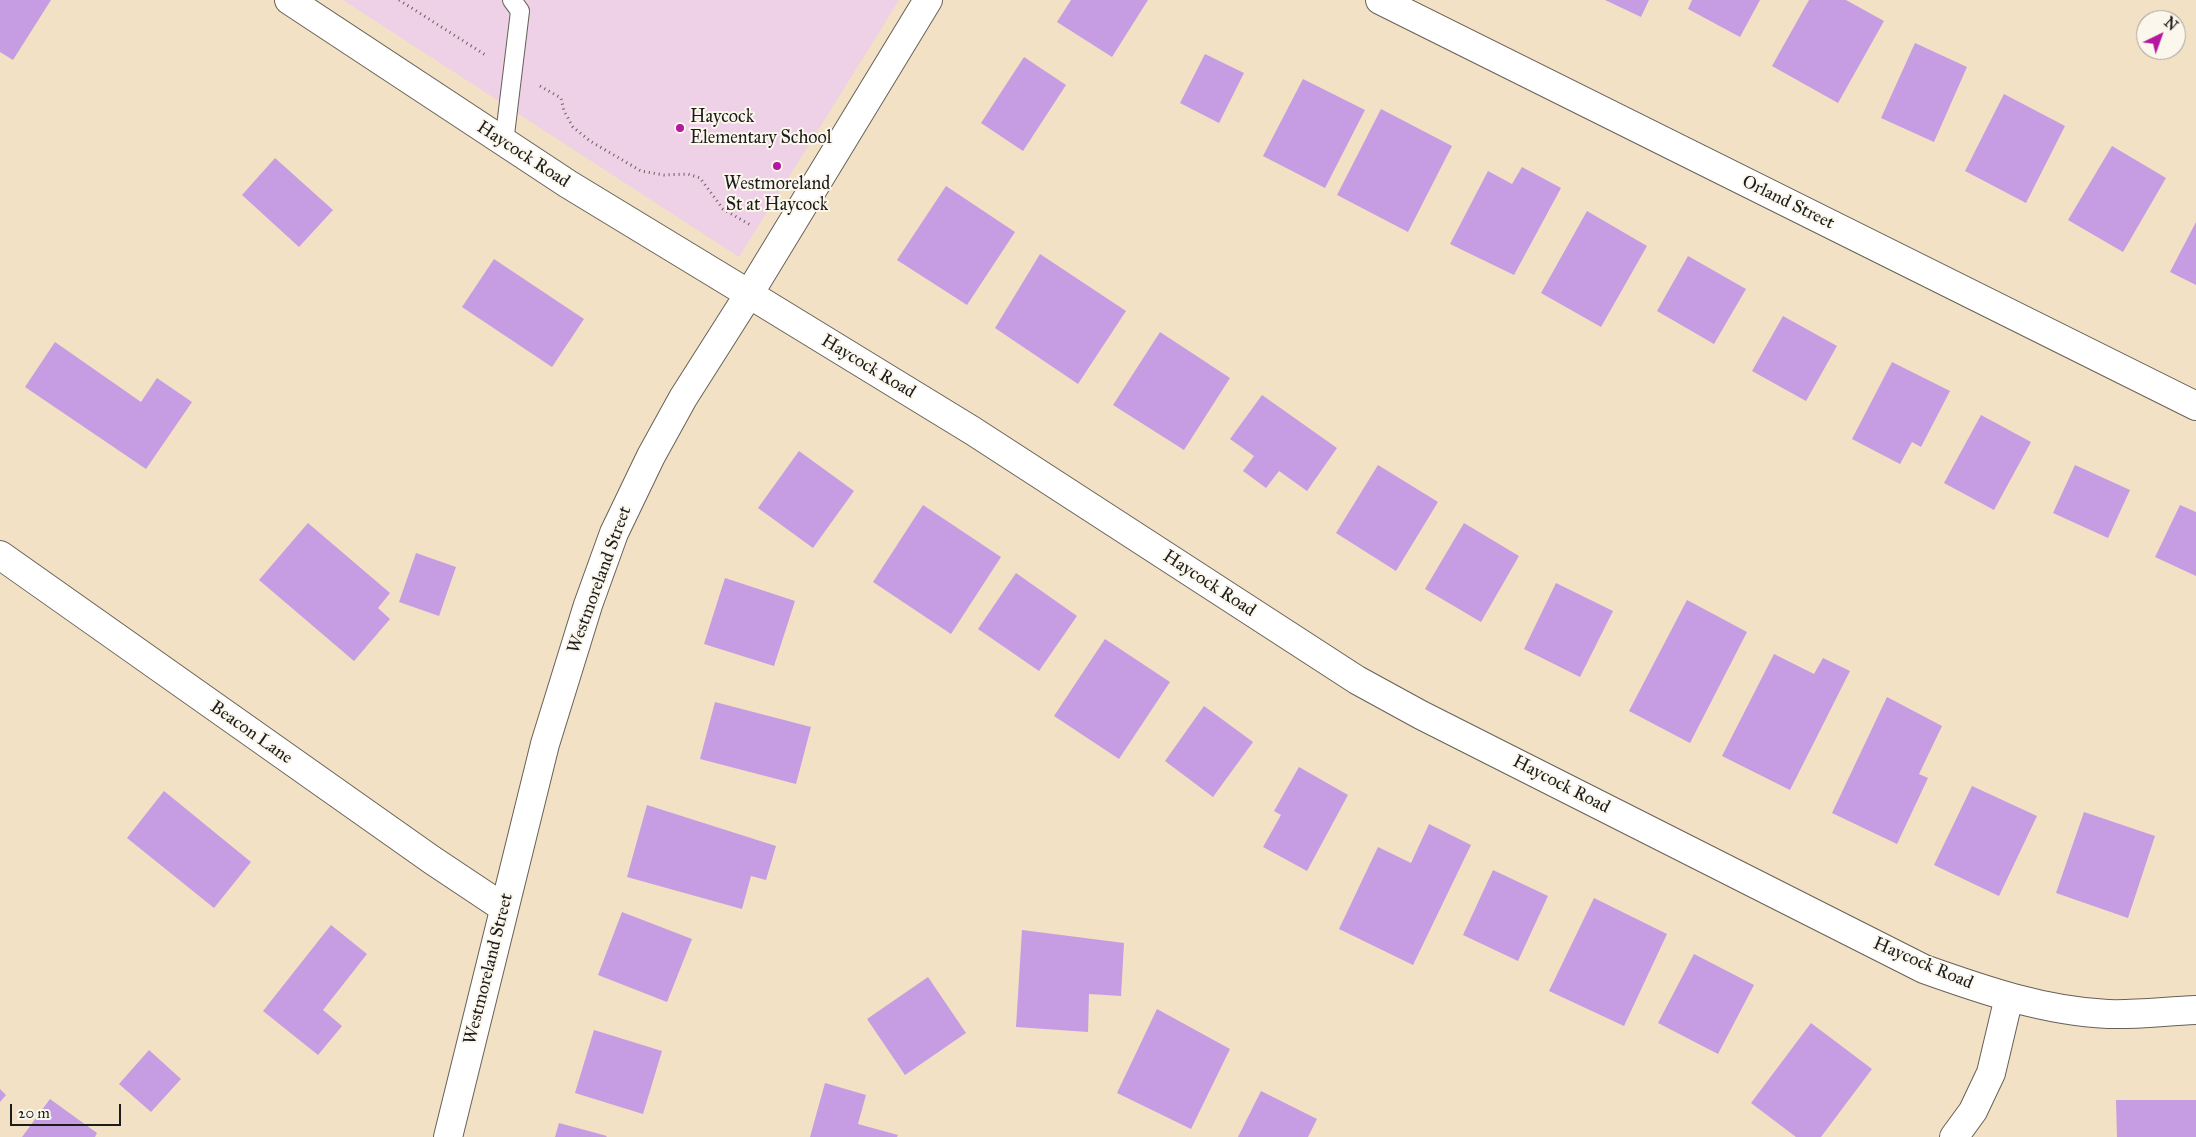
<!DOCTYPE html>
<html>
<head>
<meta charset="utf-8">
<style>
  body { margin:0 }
  #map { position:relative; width:2196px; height:1137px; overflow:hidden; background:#f2e1c4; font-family:"IM FELL Great Primer",serif }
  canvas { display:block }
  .north { position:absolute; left:2136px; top:10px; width:50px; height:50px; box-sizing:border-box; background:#fbf7ec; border:1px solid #a29f99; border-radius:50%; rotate:42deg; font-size:14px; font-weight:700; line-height:20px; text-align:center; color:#1c1c1c }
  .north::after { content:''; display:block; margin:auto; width:18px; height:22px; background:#b5179e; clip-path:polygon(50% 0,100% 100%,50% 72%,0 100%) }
  .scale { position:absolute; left:10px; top:1104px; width:111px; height:22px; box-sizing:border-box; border:2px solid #1c1c1c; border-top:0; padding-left:6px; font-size:15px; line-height:18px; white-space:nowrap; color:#1c1c1c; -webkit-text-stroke:4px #fbf7ec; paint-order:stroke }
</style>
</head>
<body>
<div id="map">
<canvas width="2196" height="1137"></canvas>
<div class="north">N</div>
<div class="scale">20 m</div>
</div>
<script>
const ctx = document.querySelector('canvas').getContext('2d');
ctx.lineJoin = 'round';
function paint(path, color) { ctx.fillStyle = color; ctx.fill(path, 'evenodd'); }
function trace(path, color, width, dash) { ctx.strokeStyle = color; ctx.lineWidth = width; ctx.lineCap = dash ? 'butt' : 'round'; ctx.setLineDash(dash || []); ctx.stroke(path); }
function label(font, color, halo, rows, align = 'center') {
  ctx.font = font + ' "IM FELL Great Primer",serif'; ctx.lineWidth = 4; ctx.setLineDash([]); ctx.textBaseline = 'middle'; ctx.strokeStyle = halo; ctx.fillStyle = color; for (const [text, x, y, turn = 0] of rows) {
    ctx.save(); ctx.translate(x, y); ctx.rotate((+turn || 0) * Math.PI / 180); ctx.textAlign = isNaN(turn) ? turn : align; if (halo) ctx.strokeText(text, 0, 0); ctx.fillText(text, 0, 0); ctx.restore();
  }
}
const built = new Path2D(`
  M343 0H899L739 257Z`);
const building = new Path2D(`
  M0 0H51L13 60 0 52Z
  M1071 0H1148L1112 57 1057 22Z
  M1605 0H1649L1641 17Z
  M1692 0H1760L1740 37 1688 9Z
  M1809 0H1846L1884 21 1838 103 1772 66Z
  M1915 43 1967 67 1934 142 1881 118Z
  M1205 54 1244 73 1219 123 1180 103Z
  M1024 57 1066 85 1023 151 981 123Z
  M1303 79 1365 110 1325 188 1263 156Z
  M2004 94 2065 126 2026 203 1965 171Z
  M1381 109 1452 146 1408 232 1337 195Z
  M2112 146 2166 178 2123 252 2068 220Z
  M275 158 333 210 299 247 242 195Z
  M1522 167 1561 188 1514 275 1450 244 1488 171 1512 184Z
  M946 186 1015 232 967 305 897 260Z
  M1587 211 1647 246 1601 327 1541 293Z
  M2196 222V285L2170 272Z
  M1040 254 1126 311 1078 384 995 328Z
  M1688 256 1746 289 1714 344 1657 311Z
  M494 259 584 319 552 367 462 307Z
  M1783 316 1837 346 1806 401 1752 371Z
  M1160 332 1230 378 1184 450 1113 405Z
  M55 342 141 402 157 378 192 402 146 469 25 387Z
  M1892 362 1950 391 1921 447 1912 442 1900 464 1852 439Z
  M1262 395 1337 448 1307 491 1279 471 1266 488 1243 471 1254 456 1230 439Z
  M1981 415 2031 442 1994 510 1944 483Z
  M799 451 854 491 813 548 758 508Z
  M1378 465 1438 502 1396 571 1336 533Z
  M2075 465 2130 490 2108 538 2053 513Z
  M923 505 1001 557 951 634 873 582Z
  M2180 505 2196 512V576L2155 557Z
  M308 523 390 593 378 608 390 619 354 661 259 580Z
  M1464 523 1519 556 1481 622 1425 589Z
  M416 553 456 567 439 616 399 602Z
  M1016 573 1077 616 1039 671 978 629Z
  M725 578 795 601 774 666 704 644Z
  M1556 583 1613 611 1580 677 1524 649Z
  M1687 600 1747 632 1690 743 1629 711Z
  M1105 639 1170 682 1119 759 1054 716Z
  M1774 654 1814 674 1823 658 1850 671 1790 790 1722 756Z
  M1887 697 1942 726 1919 774 1928 778 1897 844 1832 813Z
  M715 702 811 727 796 784 700 759Z
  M1204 706 1253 742 1213 797 1165 761Z
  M1299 767 1348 795 1307 871 1263 847 1281 815 1274 811Z
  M1972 786 2037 816 1999 896 1934 865Z
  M164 791 251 862 214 908 127 838Z
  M647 805 776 846 766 880 751 876 742 909 627 877Z
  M2084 812 2155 836 2128 918 2056 893Z
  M1429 824 1471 845 1413 965 1339 929 1378 847 1411 863Z
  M1493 870 1548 896 1518 961 1463 935Z
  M1594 898 1667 934 1624 1026 1549 991Z
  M622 912 692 939 667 1002 598 975Z
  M331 925 367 954 323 1010 342 1026 318 1055 263 1011Z
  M1022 930 1124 943 1121 996 1089 994 1088 1032 1016 1027Z
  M1694 954 1754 985 1718 1054 1658 1023Z
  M928 977 966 1033 905 1075 867 1019Z
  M1157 1009 1230 1049 1191 1129 1117 1093Z
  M1811 1023 1872 1069 1821 1137H1796L1751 1103Z
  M594 1030 662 1051 643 1114 575 1093Z
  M149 1050 181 1079 151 1112 119 1084Z
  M825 1083 866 1095 858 1124 898 1135 897 1137H810Z
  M0 1089 6 1095 0 1102Z
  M1261 1091 1317 1119 1308 1137H1238Z
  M50 1099 97 1133 95 1137H22Z
  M2116 1100H2196V1137H2117Z
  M559 1123 607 1136 606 1137H555Z`);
const path = new Path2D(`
  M399 0 487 56
  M540 86 561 98 564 111 573 127 590 141 641 171 664 175 688 174 700 178 723 209 752 226`);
const service = new Path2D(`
  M504 143 520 11 512 0`);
const minor = new Path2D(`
  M1380 0 2196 406
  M749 294 973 431 1357 680 1421 715 1924 969C1983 990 2044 1011 2108 1014 2137 1015 2167 1011 2196 1010
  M0 555 432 860 504 908
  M1954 1137 1973 1111 1991 1073 2009 997`);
const secondary = new Path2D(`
  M289 0 568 184 749 294
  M448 1137 545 744 588 605 614 533 651 456 683 398 749 294 928 0`);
const markers = [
  [680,128,5,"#b5179e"],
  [777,166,5,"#b5179e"]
];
const poiNames = [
  ["Haycock",690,118],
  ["Elementary School",690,139],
  ["Westmoreland",777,185,"center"],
  ["St at Haycock",777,206,"center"]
];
const streetNames = [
  ["Haycock Road",523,155,33],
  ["Orland Street",1788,203,26],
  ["Haycock Road",868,367,31],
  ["Westmoreland Street",600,580,-70],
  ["Haycock Road",1209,584,33],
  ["Beacon Lane",251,733,35],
  ["Haycock Road",1561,785,27],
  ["Haycock Road",1923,964,23],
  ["Westmoreland Street",489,969,-76]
];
paint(built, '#eed0e7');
paint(building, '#c69de2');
trace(service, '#676157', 20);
trace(minor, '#676157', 30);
trace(secondary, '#676157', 30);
trace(path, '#676157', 3, [1, 4]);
trace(service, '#fff', 18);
trace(minor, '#fff', 28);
trace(secondary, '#fff', 28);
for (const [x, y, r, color] of markers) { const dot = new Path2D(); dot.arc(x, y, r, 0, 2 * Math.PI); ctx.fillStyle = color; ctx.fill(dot); trace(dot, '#fbf7ec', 2); }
label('18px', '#1c1c1c', '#fbf7ec', poiNames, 'left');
label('18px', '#1c1c1c', '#fbf7ec', streetNames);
</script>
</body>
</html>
